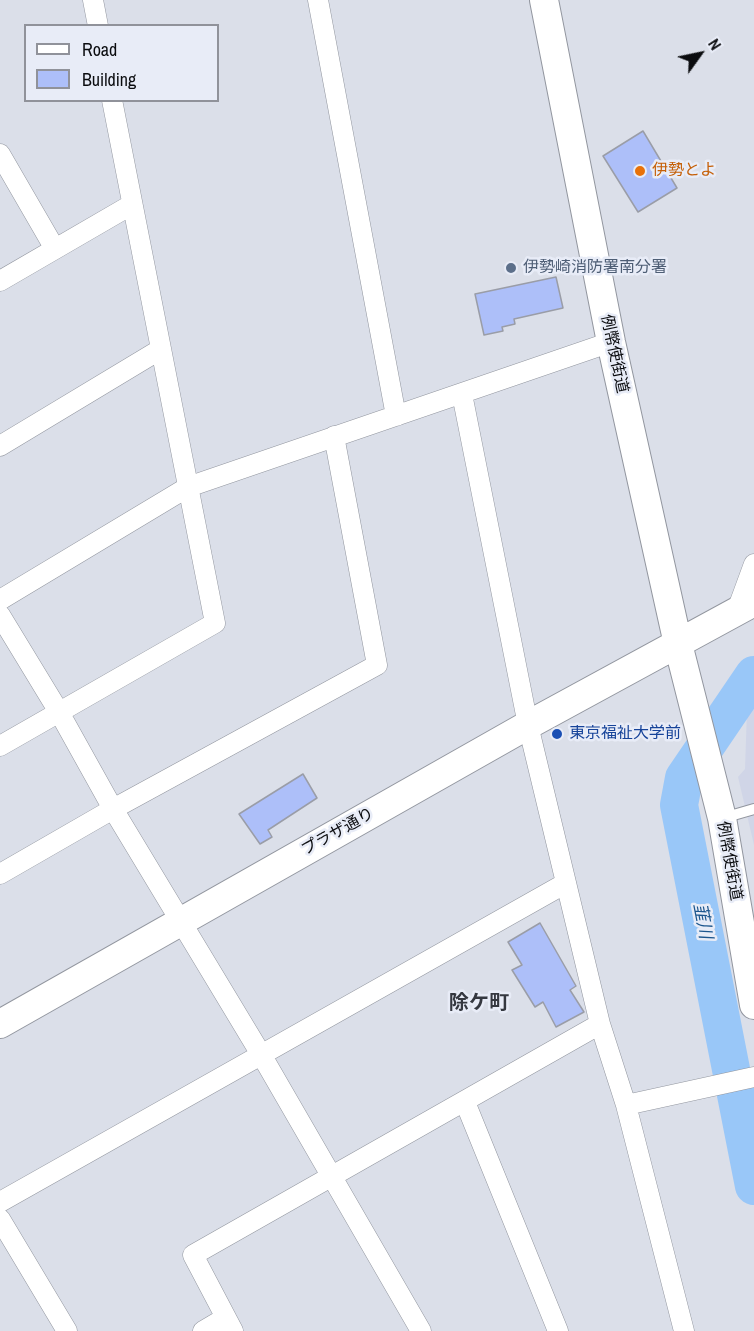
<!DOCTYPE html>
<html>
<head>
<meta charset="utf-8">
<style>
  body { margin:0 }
  #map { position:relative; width:754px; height:1331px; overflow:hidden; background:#dbdfe9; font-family:"Archivo Narrow",sans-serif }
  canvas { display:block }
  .legend { position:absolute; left:24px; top:24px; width:195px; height:78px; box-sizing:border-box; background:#e8ecf7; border:2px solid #90929a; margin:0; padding:8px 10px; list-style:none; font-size:18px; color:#0b0c0f }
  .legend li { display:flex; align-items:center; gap:12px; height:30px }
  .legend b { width:30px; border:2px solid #90929a }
  .north { position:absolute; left:670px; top:24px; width:60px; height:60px; -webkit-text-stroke:4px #e8ecf7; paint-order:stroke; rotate:57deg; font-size:16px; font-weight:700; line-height:24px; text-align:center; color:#0b0c0f }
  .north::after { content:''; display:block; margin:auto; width:21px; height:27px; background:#0b0c0f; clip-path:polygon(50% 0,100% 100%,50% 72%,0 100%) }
</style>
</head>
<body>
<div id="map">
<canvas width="754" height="1331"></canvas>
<ul class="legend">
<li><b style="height:8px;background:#fff"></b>Road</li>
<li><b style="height:16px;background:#adbff9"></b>Building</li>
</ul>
<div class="north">N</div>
</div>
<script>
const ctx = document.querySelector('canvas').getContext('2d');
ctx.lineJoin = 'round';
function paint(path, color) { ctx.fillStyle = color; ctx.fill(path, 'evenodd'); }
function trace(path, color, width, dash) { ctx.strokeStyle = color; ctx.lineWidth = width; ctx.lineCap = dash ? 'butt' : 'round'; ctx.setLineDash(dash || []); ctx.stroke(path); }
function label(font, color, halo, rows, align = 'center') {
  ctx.font = font + ' "Archivo Narrow","Noto Sans JP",sans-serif'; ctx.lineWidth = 5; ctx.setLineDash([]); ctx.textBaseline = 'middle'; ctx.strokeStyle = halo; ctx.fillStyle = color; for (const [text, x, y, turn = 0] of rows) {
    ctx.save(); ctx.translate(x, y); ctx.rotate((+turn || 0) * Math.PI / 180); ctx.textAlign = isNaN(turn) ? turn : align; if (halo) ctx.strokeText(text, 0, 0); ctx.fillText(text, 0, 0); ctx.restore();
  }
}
const built = new Path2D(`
  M754 698V845L738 777 745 769 747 710Z`);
const river = new Path2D(`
  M754 675 684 778 679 805 754 1186`);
const building = new Path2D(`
  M643 131 677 188 638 212 603 156Z
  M556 277 563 308 514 319 515 324 502 327 503 331 484 335 475 294Z
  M303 774 317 798 268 830 272 837 260 844 239 814Z
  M540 923 576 986 570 990 584 1012 556 1027 543 1002 535 1007 512 970 522 965 508 942Z`);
const lane = new Path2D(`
  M723 818 754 809`);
const street = new Path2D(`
  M93 0 98 26
  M318 0 396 416
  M0 154 55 249
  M0 281 131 205
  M462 394 528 725 600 1024 626 1105 684 1331
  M0 446 161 349
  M0 600 188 487 611 342
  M736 613 754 564
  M0 615 59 712 113 809 262 1056 421 1331
  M0 746 215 623 112 100
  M0 874 113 809 377 665 334 436
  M465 1102 558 1331
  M626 1105 754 1077
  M0 1202 566 883
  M0 1219 67 1331
  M203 1331 225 1318
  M233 1331 193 1255 600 1024`);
const secondary = new Path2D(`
  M544 0 611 342 678 644 722 818 754 1005
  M0 1024 528 725 754 602`);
const markers = [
  [640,171,6,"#e8710a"],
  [511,268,6,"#5c6f8a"],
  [557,734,6,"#1a4fb4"]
];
const foodNames = [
  ["伊勢とよ",652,171]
];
const serviceNames = [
  ["伊勢崎消防署南分署",523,268]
];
const streetNames = [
  ["例幣使街道",614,354,78],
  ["プラザ通り",338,832,-29],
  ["例幣使街道",729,861,80]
];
const transitNames = [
  ["東京福祉大学前",569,734]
];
const waterNames = [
  ["韮川",702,921,79]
];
const quarterNames = [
  ["除ケ町",479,1004]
];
paint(built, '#d0d5e7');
trace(river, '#99c7f8', 38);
paint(building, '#adbff9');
trace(building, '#9a9da7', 1.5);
trace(lane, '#92969f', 12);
trace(street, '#92969f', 21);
trace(secondary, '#92969f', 30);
trace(lane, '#fff', 10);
trace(street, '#fff', 20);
trace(secondary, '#fff', 28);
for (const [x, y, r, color] of markers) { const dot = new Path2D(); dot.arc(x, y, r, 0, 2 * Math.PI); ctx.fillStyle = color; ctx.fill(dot); trace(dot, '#e8ecf7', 2); }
label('16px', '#c56008', '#e8ecf7', foodNames, 'left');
label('16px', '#4e5e75', '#e8ecf7', serviceNames, 'left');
label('16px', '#0b0c0f', '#e8ecf7', streetNames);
label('16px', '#164399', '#e8ecf7', transitNames, 'left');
label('italic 18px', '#1c568e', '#e8ecf7', waterNames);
label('bold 20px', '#353840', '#e8ecf7', quarterNames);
</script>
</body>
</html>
